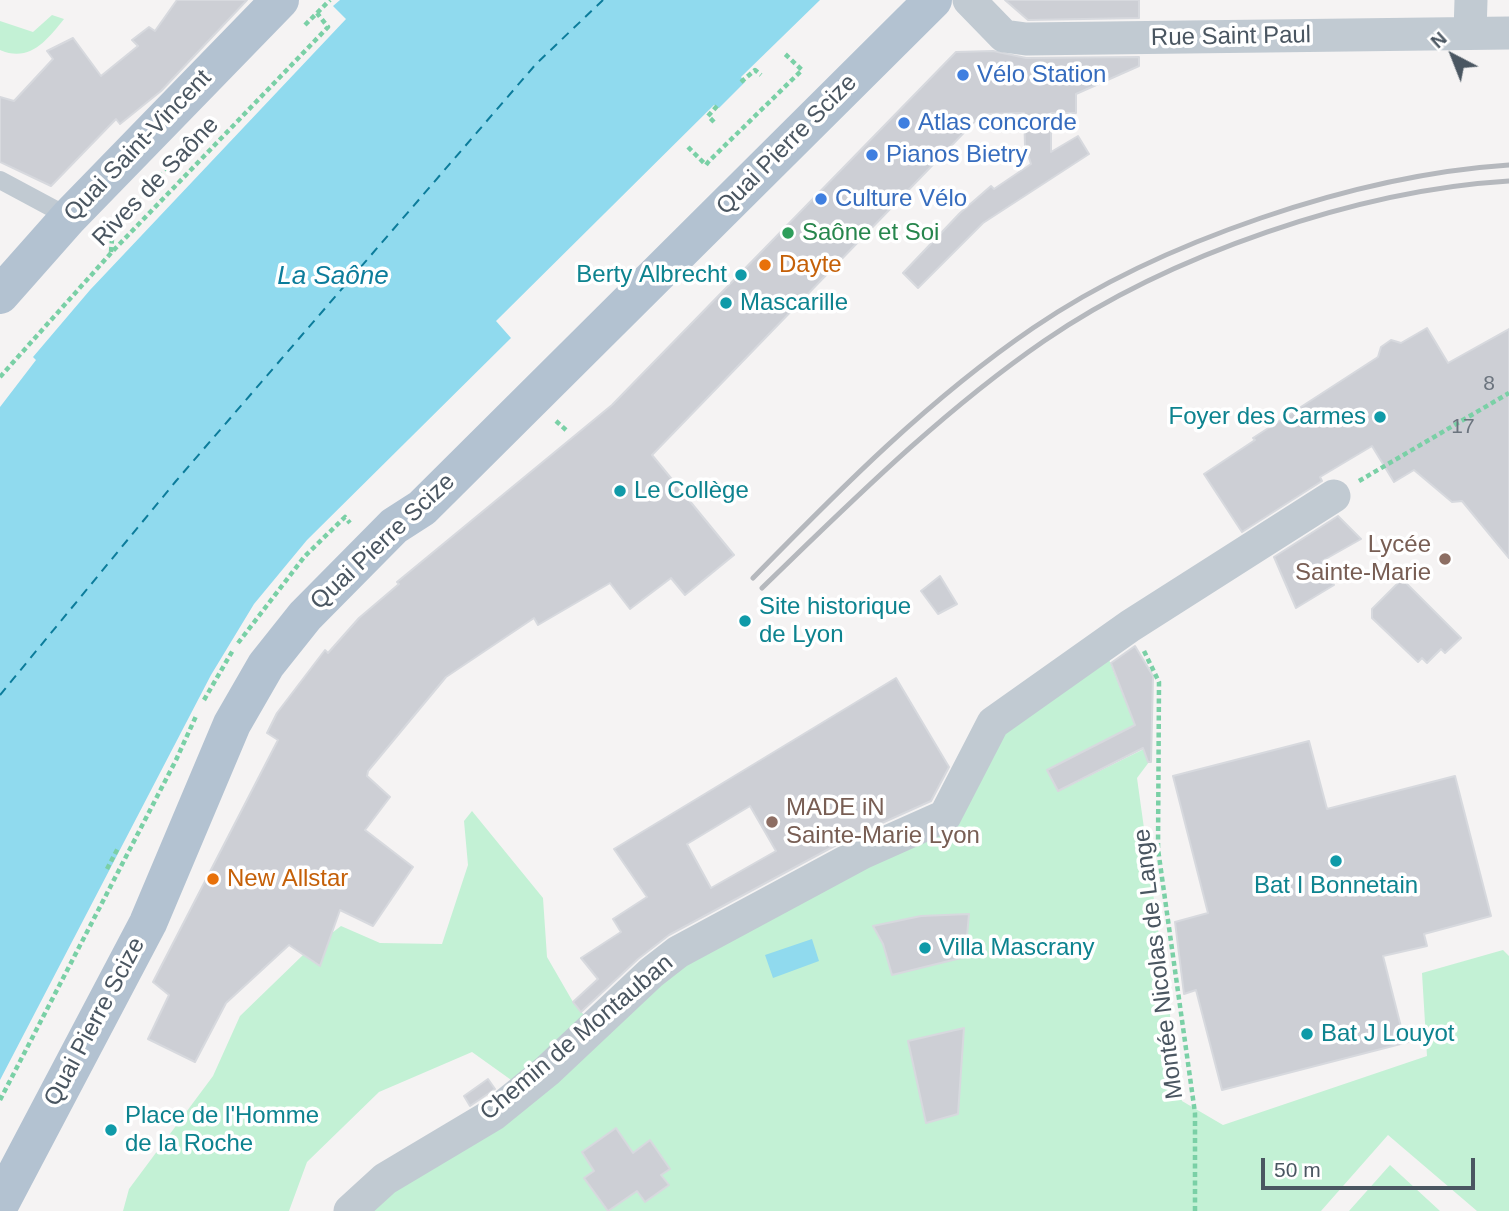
<!DOCTYPE html>
<html>
<head>
<meta charset="utf-8">
<style>
  body { margin:0 }
  #map { position:relative; width:1509px; height:1211px; overflow:hidden; background:#f5f3f3; font-family:Helvetica,sans-serif }
  canvas { display:block }
  .north { position:absolute; left:1418px; top:21px; width:70px; height:70px; -webkit-text-stroke:5px #fff; paint-order:stroke; rotate:318deg; font-size:19px; font-weight:700; line-height:28px; text-align:center; color:#4a5661 }
  .north::after { content:''; display:block; margin:auto; width:24px; height:32px; background:#4a5661; clip-path:polygon(50% 0,100% 100%,50% 72%,0 100%) }
  .scale { position:absolute; left:1261px; top:1158px; width:214px; height:32px; box-sizing:border-box; border:4px solid #4a5661; border-top:0; padding-left:9px; font-size:21px; line-height:24px; white-space:nowrap; color:#4a5661; -webkit-text-stroke:5px #fff; paint-order:stroke }
</style>
</head>
<body>
<div id="map">
<canvas width="1509" height="1211"></canvas>
<div class="north">N</div>
<div class="scale">50 m</div>
</div>
<script>
const ctx = document.querySelector('canvas').getContext('2d');
ctx.lineJoin = 'round';
function paint(path, color) { ctx.fillStyle = color; ctx.fill(path, 'evenodd'); }
function trace(path, color, width, dash) { ctx.strokeStyle = color; ctx.lineWidth = width; ctx.lineCap = dash ? 'butt' : 'round'; ctx.setLineDash(dash || []); ctx.stroke(path); }
function label(font, color, halo, rows, align = 'center') {
  ctx.font = font + ' Helvetica,sans-serif'; ctx.lineWidth = 7; ctx.setLineDash([]); ctx.textBaseline = 'middle'; ctx.strokeStyle = halo; ctx.fillStyle = color; for (const [text, x, y, turn = 0] of rows) {
    ctx.save(); ctx.translate(x, y); ctx.rotate((+turn || 0) * Math.PI / 180); ctx.textAlign = isNaN(turn) ? turn : align; if (halo) ctx.strokeText(text, 0, 0); ctx.fillText(text, 0, 0); ctx.restore();
  }
}
const green = new Path2D(`
  M52 15 64 19C47 40 30 63 0 50V21L33 32Z
  M1106 652 1135 725 1047 770 1059 791 1152 745 1149 762 1137 778 1182 1101 1223 1125 1427 1056 1422 973 1503 950 1509 956V1211H1477L1388 1135 1321 1211H366L664 973 943 827 999 736Z
  M472 811 543 898 547 957 573 1002 589 1021 514 1082 472 1052 379 1092 307 1162 289 1211H123L129 1189 213 1076 240 1016 303 955 341 926 380 943 442 944 468 865 464 821Z
  M1390 1165 1440 1211H1349Z`);
const water = new Path2D(`
  M340 0H820L741 77 745 82 719 108 714 105 496 321 511 338 307 540 254 604 211 675 0 1080V407L36 360 33 357 90 290 346 19 333 6Z
  M812 939 819 961 773 978 765 955Z`);
const ferry = new Path2D(`
  M0 695 176 481 536 64 603 0`);
const building = new Path2D(`
  M177 0H247L161 91 120 124 116 119 51 186 0 162V97L14 101 53 59 47 51 73 38 101 76 138 46 132 40 149 27 155 31Z
  M1005 0H1139V18L1028 20Z
  M993 51 1026 58 1139 57V66L1076 94V113H1051V152L1078 136 1089 154 983 223 918 288 903 273 960 213 991 186 994 189 1031 164 1025 145 1024 113 982 114 652 455 734 555 685 595 671 578 630 609 610 583 538 625 534 618 446 677 368 771 367 776 390 797 365 830 413 867 373 926 340 910 320 966 289 945 226 1003 195 1062 148 1039 169 995 153 982 278 740 267 733 277 713 325 650 328 653 359 618 399 584 397 582 612 405 956 52Z
  M1427 328 1448 363 1509 329V558L1462 501 1452 502 1414 470 1394 482 1372 446 1320 477 1322 481 1242 532 1204 474 1255 440 1253 438 1378 357 1381 347 1391 340 1401 343Z
  M1338 516 1361 539 1322 561 1334 585 1296 608 1274 557Z
  M940 576 957 604 938 614 921 591Z
  M1402 579 1461 638 1445 653 1441 649 1427 663 1422 658 1418 662 1372 618V609Z
  M1135 646 1153 676 1151 762H1148L1143 748 1058 791 1047 770 1135 725 1111 663Z
  M896 678 949 767 931 801 853 836 669 935 638 959 581 1012 573 1002 598 979 581 958 621 932 613 919 647 897 614 849ZM750 806 776 851 711 888 687 844Z
  M1309 741 1327 809 1455 776 1491 916 1424 934 1427 946 1383 956 1401 1027 1420 1039 1222 1090 1196 990 1184 994 1175 922 1208 913 1173 776Z
  M969 914 965 957 892 975 883 944 873 926 921 916Z
  M964 1028 958 1114 926 1123 908 1041Z
  M488 1079 495 1089 470 1106 464 1096Z
  M616 1128 633 1153 650 1140 670 1169 661 1175 669 1185 645 1202 637 1191 608 1211 584 1178 594 1171 582 1152Z`);
const path = new Path2D(`
  M305 25 330 0
  M741 82 755 70 761 75
  M714 122 708 116 719 104
  M688 147 706 165 709 161 802 70 784 53
  M111 252 113 226 183 152
  M0 377 111 253 328 27 317 13
  M556 421 566 430
  M1359 481 1509 393
  M238 643 305 556 345 517 350 523
  M1144 651 1159 682 1158 849 1195 1113V1211
  M204 700 233 650
  M107 869 118 848
  M0 1100 176 760 197 714`);
const lane = new Path2D(`
  M0 180 69 217`);
const street = new Path2D(`
  M969 0 1004 36 1026 39 1509 33
  M1470 33 1471 0
  M350 1211 385 1179 494 1114 547 1071 651 973 678 952 862 853 945 816 993 723 1130 626 1334 496`);
const primary = new Path2D(`
  M0 295 69 217 280 0
  M0 1204 148 923 232 724 266 665 305 616 394 526 422 508 933 0`);
const rail = new Path2D(`
  M753 578C841 488 929 399 1033 328 1159 242 1356 175 1509 165
  M762 588C852 501 941 412 1044 341 1169 255 1358 190 1509 181`);
const markers = [
  [963,75,7,"#3f7fe0"],
  [904,123,7,"#3f7fe0"],
  [872,155,7,"#3f7fe0"],
  [821,199,7,"#3f7fe0"],
  [788,233,7,"#2e9e5b"],
  [765,265,7,"#e8710a"],
  [741,275,7,"#0f9aa8"],
  [726,303,7,"#0f9aa8"],
  [1380,417,7,"#0f9aa8"],
  [620,491,7,"#0f9aa8"],
  [1445,559,7,"#8d6e63"],
  [745,621,7,"#0f9aa8"],
  [772,822,7,"#8d6e63"],
  [1336,861,7,"#0f9aa8"],
  [213,879,7,"#e8710a"],
  [925,948,7,"#0f9aa8"],
  [1307,1034,7,"#0f9aa8"],
  [111,1130,7,"#0f9aa8"]
];
const numberNames = [
  ["8",1489,384],
  ["17",1463,427]
];
const streetNames = [
  ["Rue Saint Paul",1231,37,-1],
  ["Quai Pierre Scize",787,145,-45],
  ["Quai Saint-Vincent",138,146,-46],
  ["Rives de Saône",156,182,-46],
  ["Quai Pierre Scize",383,542,-43],
  ["Montée Nicolas de Lange",1159,964,-97],
  ["Quai Pierre Scize",95,1022,-62],
  ["Chemin de Montauban",577,1038,-40]
];
const shopNames = [
  ["Vélo Station",977,75],
  ["Atlas concorde",918,123],
  ["Pianos Bietry",886,155],
  ["Culture Vélo",835,199]
];
const leisureNames = [
  ["Saône et Soi",802,233]
];
const foodNames = [
  ["Dayte",779,265],
  ["New Allstar",227,879]
];
const cultureNames = [
  ["Berty Albrecht",727,275,"right"],
  ["Mascarille",740,303],
  ["Foyer des Carmes",1366,417,"right"],
  ["Le Collège",634,491],
  ["Site historique",759,607],
  ["de Lyon",759,635],
  ["Bat I Bonnetain",1336,886,"center"],
  ["Villa Mascrany",939,948],
  ["Bat J Louyot",1321,1034],
  ["Place de l'Homme",125,1116],
  ["de la Roche",125,1144]
];
const educationNames = [
  ["Lycée",1431,545],
  ["Sainte-Marie",1431,573],
  ["MADE iN",786,808,"left"],
  ["Sainte-Marie Lyon",786,836,"left"]
];
const waterNames = [
  ["La Saône",333,277]
];
paint(green, '#c3f1d5');
paint(water, '#90daee');
trace(ferry, '#0c7c9b', 2, [9, 7]);
paint(building, '#cdcfd5');
trace(building, '#d7d9de', 2);
trace(path, '#7ad0a6', 4.5, [5, 3.5]);
trace(lane, '#c1cad2', 18);
trace(street, '#c1cad2', 33);
trace(primary, '#b3c2d1', 38);
trace(rail, '#b5b8bd', 5);
for (const [x, y, r, color] of markers) { const dot = new Path2D(); dot.arc(x, y, r, 0, 2 * Math.PI); ctx.fillStyle = color; ctx.fill(dot); trace(dot, '#fff', 2.5); }
label('21px', '#6b747e', null, numberNames);
label('24px', '#4a5661', '#fff', streetNames);
label('24px', '#366cbe', '#fff', shopNames, 'left');
label('24px', '#27864d', '#fff', leisureNames, 'left');
label('24px', '#c56008', '#fff', foodNames, 'left');
label('24px', '#0d838f', '#fff', cultureNames, 'left');
label('24px', '#785e54', '#fff', educationNames, 'right');
label('italic 26px', '#0c7c9b', '#fff', waterNames);
</script>
</body>
</html>
